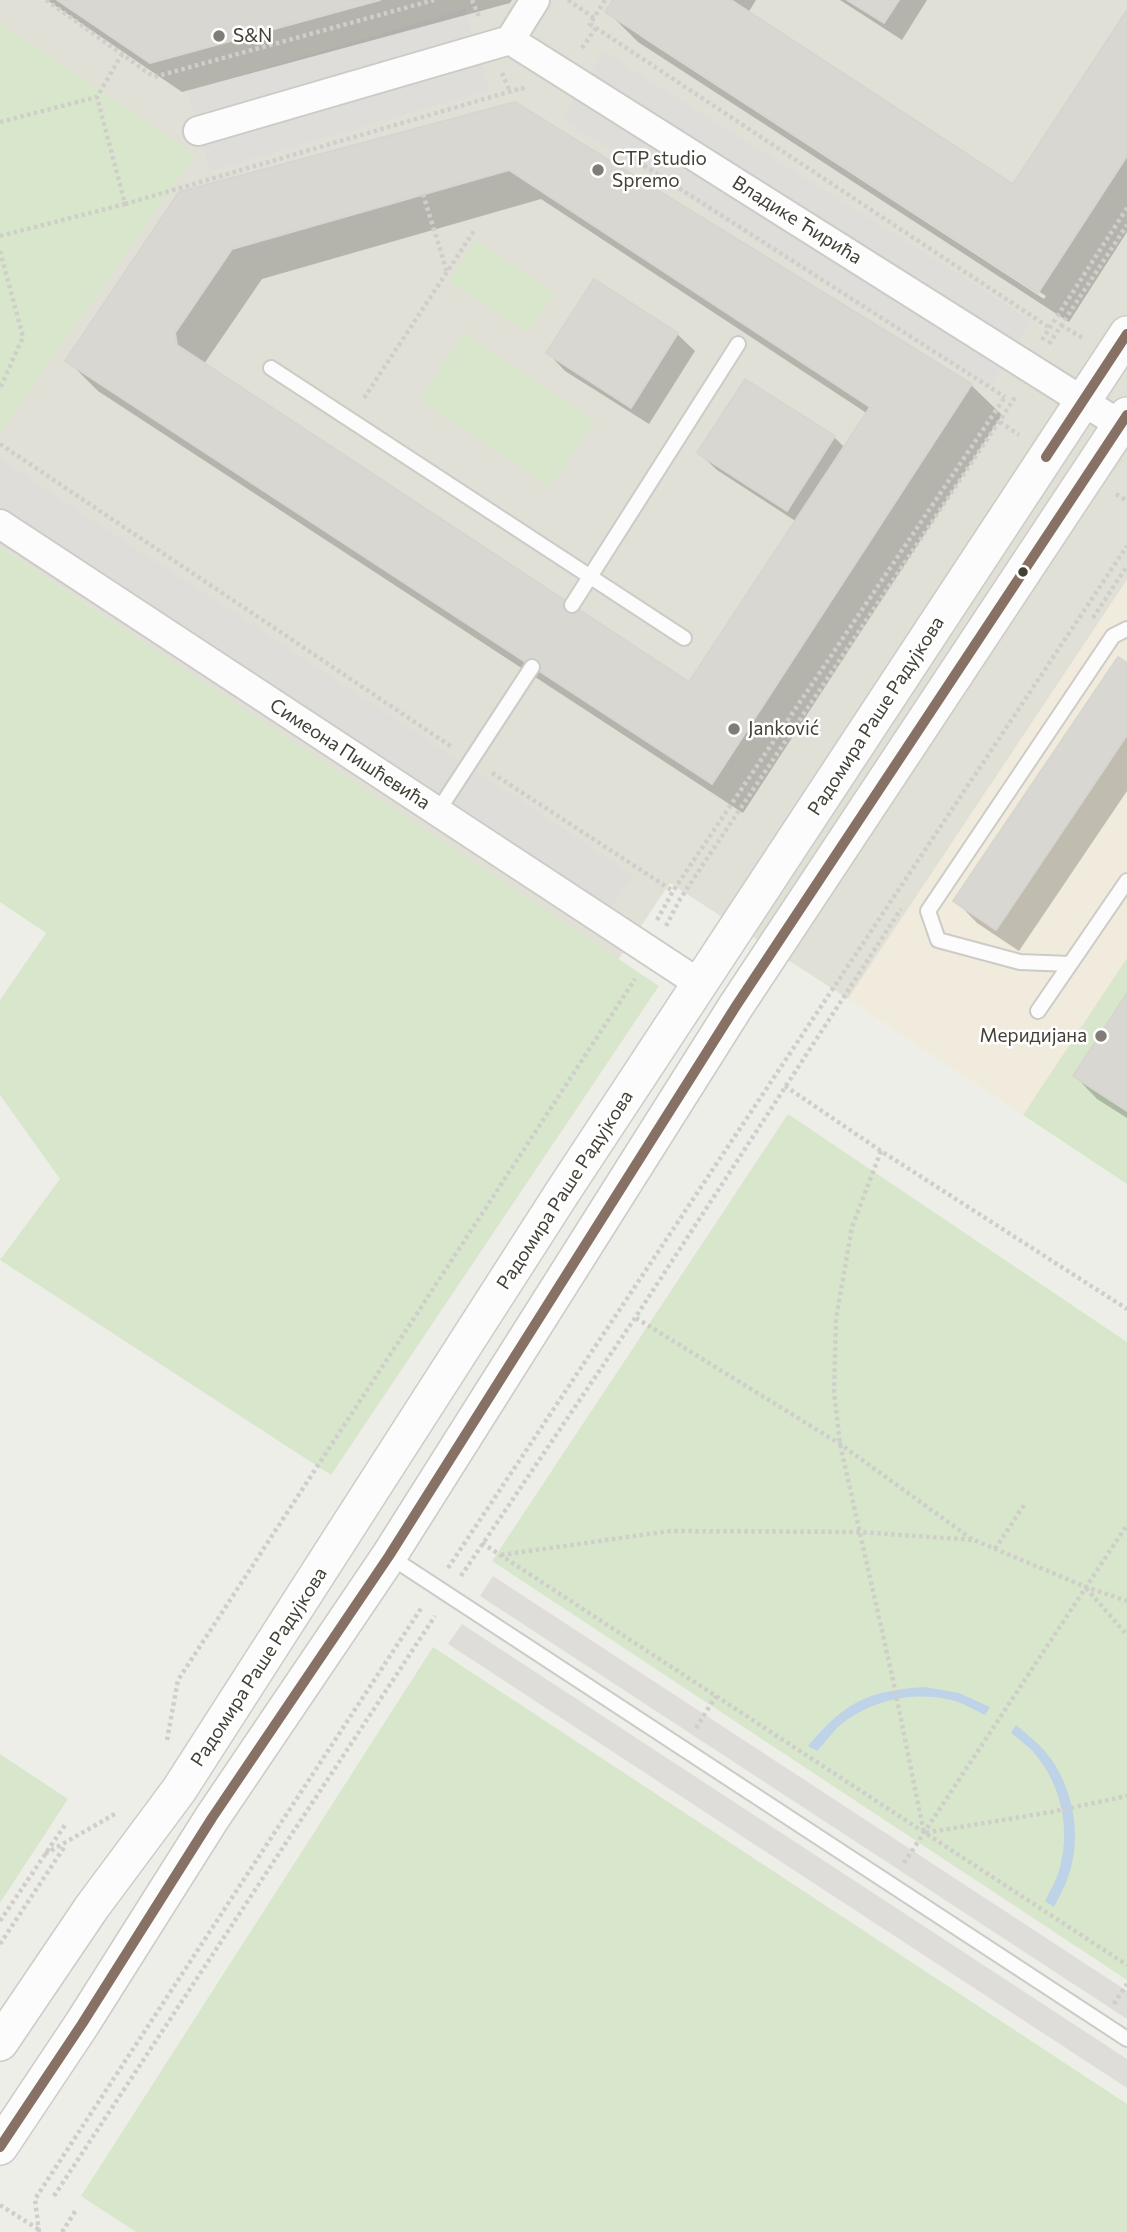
<!DOCTYPE html>
<html>
<head>
<meta charset="utf-8">
<style>
  body { margin:0 }
  canvas { display:block; background:#eeeee9 }
</style>
</head>
<body>
<canvas width="1127" height="2232"></canvas>
<script>
const ctx = document.querySelector('canvas').getContext('2d');
ctx.lineJoin = 'round';
function paint(path, color) { ctx.fillStyle = color; ctx.fill(path, 'evenodd'); }
function trace(path, color, width, dash) { ctx.strokeStyle = color; ctx.lineWidth = width; ctx.lineCap = dash ? 'butt' : 'round'; ctx.setLineDash(dash || []); ctx.stroke(path); }
function label(font, color, halo, rows, align = 'center') {
  ctx.font = font + ' Commissioner,sans-serif'; ctx.lineWidth = 5; ctx.setLineDash([]); ctx.textBaseline = 'middle'; ctx.strokeStyle = halo; ctx.fillStyle = color; for (const [text, x, y, turn = 0] of rows) {
    ctx.save(); ctx.translate(x, y); ctx.rotate((+turn || 0) * Math.PI / 180); ctx.textAlign = isNaN(turn) ? turn : align; if (halo) ctx.strokeText(text, 0, 0); ctx.fillText(text, 0, 0); ctx.restore();
  }
}
const residential = new Path2D(`
  M0 0H1127V580L848 999 670 883 618 960 0 547Z`);
const commercial = new Path2D(`
  M1127 580V958L1023 1115 848 999Z`);
const green = new Path2D(`
  M0 23 195 155 0 432Z
  M475 241 554 293 528 332 449 281Z
  M464 334 594 421 550 486 420 400Z
  M0 547 659 986 331 1475 0 1260 60 1179 0 1095V1000L46 933 0 902Z
  M1127 958V1184L1023 1115Z
  M788 1114 1127 1342V1980L492 1561Z
  M433 1647 1127 2104V2232H136L81 2196Z
  M0 1754 68 1799 0 1903Z`);
const parking = new Path2D(`
  M465 9 489 90 210 171 187 91Z
  M604 52 1031 320 989 387 562 119Z
  M0 459 633 875 603 920 0 524Z
  M493 1576 1127 1991V2019L480 1596Z
  M462 1624 1127 2059V2088L448 1644Z`);
const water = new Path2D(`
  M925 1687 959 1693 990 1707 985 1715C975 1710 965 1704 955 1701 915 1690 870 1700 838 1727 831 1734 824 1744 817 1751L808 1746C846 1702 866 1691 925 1687Z
  M1016 1725C1024 1732 1033 1739 1040 1746 1072 1778 1084 1835 1068 1877 1065 1887 1059 1897 1054 1907L1045 1901C1050 1891 1056 1881 1059 1871 1071 1831 1062 1786 1035 1754 1029 1746 1019 1740 1011 1733Z`);
const shadow = new Path2D(`
  M47 0H512L510 3 182 92Z
  M615 0H756L748 13 1013 186 1127 13V232L1069 322 638 42 607 11ZM640 32 1046 296 1044 299 640 36Z
  M840 0H927L902 40Z
  M515 104 971 385 1002 415 743 813 98 391 68 361 180 193ZM541 199 868 414 845 448 834 437 699 453 717 470 797 522 690 684 204 364 262 279Z
  M677 334 695 351 649 424 565 371 548 353Z
  M1127 665V791L1019 951 977 923 955 900Z
  M1127 996V1118L1097 1099 1075 1076Z`);
const building = new Path2D(`
  M57 0H380L150 63Z
  M613 0H731L1013 184 1127 10V156L1038 293 605 12Z
  M847 0H899L884 23Z
  M515 102 972 384 712 784 65 361 179 192ZM509 170 870 407 689 682 177 345 175 333 232 249Z
  M594 279 678 333 631 408 546 353Z
  M745 379 835 436 787 511 697 453Z
  M1118 657 1127 663V735L996 930 953 901Z
  M1127 993V1111L1073 1076Z`);
const path = new Path2D(`
  M46 0 154 77 434 0
  M472 0 479 17
  M568 0 594 18
  M605 0 590 24 1050 328
  M582 48 596 28
  M502 73 510 92
  M0 122 97 97 122 54
  M632 158 1005 397
  M423 194 447 272
  M125 204 522 88 524 90
  M0 236 125 204 97 97
  M0 251 23 337 0 388
  M1061 325 1084 339
  M1042 340 1127 208
  M1049 344 1127 225
  M364 398 474 231
  M1000 422 1019 435
  M0 444 452 747
  M1116 494 1127 501
  M1093 618 1127 566
  M492 773 673 891
  M657 920 673 891 1005 397
  M666 926 680 899 1016 396
  M785 1086 881 1151 1127 1309
  M881 1151 852 1227 836 1319 834 1392 840 1444 893 1680 924 1833 1051 1812 1127 1796
  M636 1318 840 1444 973 1540
  M482 1543 1127 1965
  M995 1549 1024 1505
  M501 1555 670 1531 859 1532 974 1540 1086 1587 1127 1601
  M448 1568 1127 546
  M461 1576 635 1318 901 909
  M1086 1588 1127 1635
  M696 1728 716 1696
  M167 1740 178 1680 635 979
  M45 1854 115 1814
  M904 1863 1127 1525
  M0 1921 65 1825
  M0 1944 65 1846
  M1114 2004 1127 1984
  M54 2196 435 1616
  M0 2205 41 2231
  M39 2232 35 2199 422 1607
  M62 2232 76 2210`);
const service = new Path2D(`
  M271 368 684 638
  M572 605 738 344
  M438 811 532 667
  M1070 964 1020 962 938 940 928 911 1113 636 1127 629
  M1038 1011 1127 881
  M389 1556 1127 2039`);
const minor = new Path2D(`
  M535 0 510 40 1127 429
  M198 131 510 40
  M0 524 700 984`);
const tertiary = new Path2D(`
  M0 2043 92 1907 179 1790 562 1193 1127 334
  M0 2147 82 2024 212 1818 389 1556 736 1006 1127 415`);
const bus1 = new Path2D(`
  M1046 457 1127 334
  M0 2147 82 2024 212 1818 389 1556 736 1006 1127 415`);
const markers = [
  [219,36,7,"#7f7d75"],
  [598,170,7,"#7f7d75"],
  [1023,572,6,"#434036"],
  [734,729,7,"#7f7d75"],
  [1101,1036,7,"#7f7d75"]
];
const poiNames = [
  ["S&N",233,36],
  ["CTP studio",612,159],
  ["Spremo",612,181],
  ["Janković",748,729],
  ["Меридијана",1087,1036,"right"]
];
const streetNames = [
  ["Владике Ћирића",797,220,32],
  ["Радомира Раше Радујкова",876,716,-57],
  ["Симеона Пишћевића",350,754,33],
  ["Радомира Раше Радујкова",565,1190,-57],
  ["Радомира Раше Радујкова",259,1667,-57]
];
paint(residential, '#e1e0d7');
paint(commercial, '#f0ebdd');
paint(green, '#d8e7cb');
paint(parking, '#deddd9');
paint(water, '#bed2e8');
paint(shadow, '#0003');
paint(building, '#d8d7d1');
trace(building, '#d6d5cf', 2);
trace(service, '#cccbc7', 18);
trace(minor, '#cccbc7', 32);
trace(tertiary, '#cccbc7', 38);
trace(path, '#cfcecb', 4.5, [3.5, 3.5]);
trace(service, '#fcfcfc', 14);
trace(minor, '#fcfcfc', 28);
trace(tertiary, '#fcfcfc', 35);
trace(bus1, '#867164', 10);
for (const [x, y, r, color] of markers) { const dot = new Path2D(); dot.arc(x, y, r, 0, 2 * Math.PI); ctx.fillStyle = color; ctx.fill(dot); trace(dot, '#fff', 2.5); }
label('19px', '#434036', '#fff', poiNames, 'left');
label('19px', '#434036', '#fff', streetNames);
</script>
</body>
</html>
